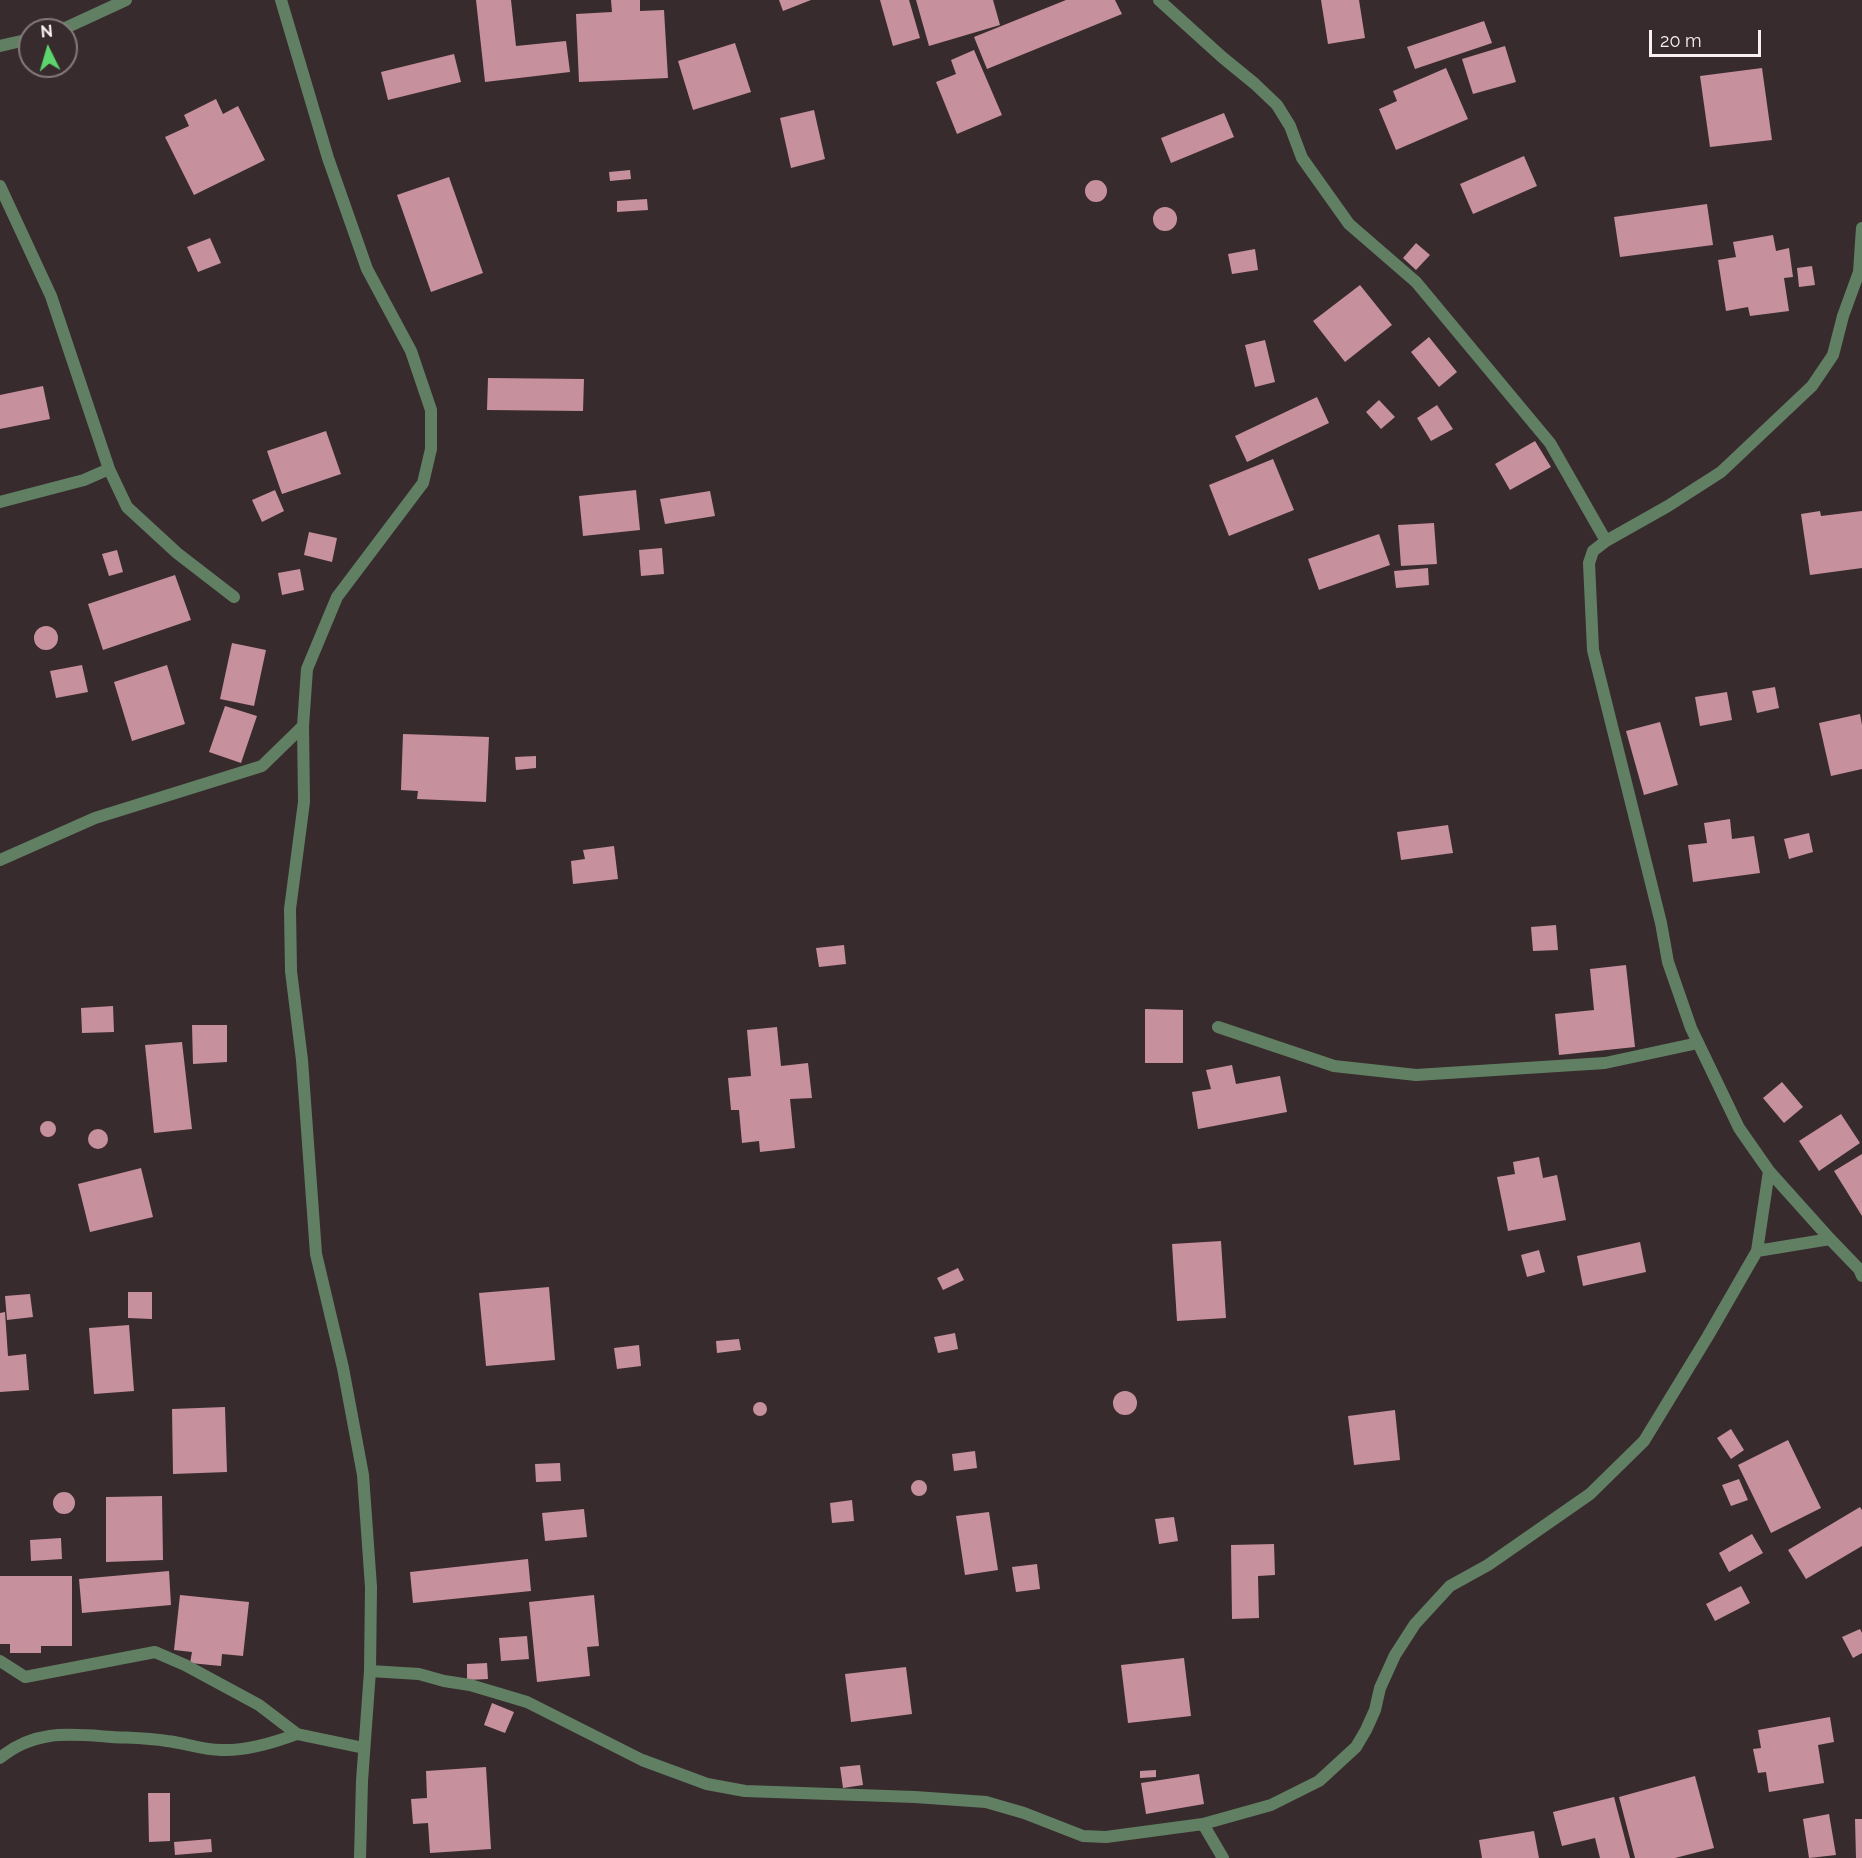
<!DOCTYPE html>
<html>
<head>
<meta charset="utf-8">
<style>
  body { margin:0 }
  #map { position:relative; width:1862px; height:1858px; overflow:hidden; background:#382b2e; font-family:Raleway,sans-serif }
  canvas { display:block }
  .north { position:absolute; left:18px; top:18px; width:60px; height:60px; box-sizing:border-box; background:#382b2e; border:2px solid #857a7c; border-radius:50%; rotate:355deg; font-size:16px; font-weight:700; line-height:24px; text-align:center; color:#f9f0f2 }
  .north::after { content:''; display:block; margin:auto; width:21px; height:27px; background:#5cd56d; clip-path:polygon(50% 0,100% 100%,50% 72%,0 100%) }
  .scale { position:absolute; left:1649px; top:30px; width:112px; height:27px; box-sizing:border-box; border:3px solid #f9f0f2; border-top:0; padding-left:8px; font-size:18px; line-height:21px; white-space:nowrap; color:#f9f0f2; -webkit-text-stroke:4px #382b2e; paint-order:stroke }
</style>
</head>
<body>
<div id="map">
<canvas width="1862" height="1858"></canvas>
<div class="north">N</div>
<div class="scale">20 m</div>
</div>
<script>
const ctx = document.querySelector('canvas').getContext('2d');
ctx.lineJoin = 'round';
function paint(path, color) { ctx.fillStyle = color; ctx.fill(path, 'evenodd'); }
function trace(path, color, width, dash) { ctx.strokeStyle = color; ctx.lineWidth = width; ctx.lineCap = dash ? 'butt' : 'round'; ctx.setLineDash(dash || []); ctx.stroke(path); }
const building = new Path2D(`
  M476 0H511L516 46 566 41 570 72 485 82Z
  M611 0H640V11L664 10 668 78 579 82 576 14 612 12Z
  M779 0H811L783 11Z
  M880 0H909L920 38 893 46Z
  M916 0H993L1000 25 929 46Z
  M1066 0H1115L1122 14 987 69 974 37Z
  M1321 0H1359L1365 38 1328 44Z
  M1484 21 1492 43 1415 69 1407 47Z
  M735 43 751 92 693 110 678 61Z
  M1505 46 1516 82 1473 94 1462 59Z
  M974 50 1002 115 957 134 936 82 956 74 951 60Z
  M454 54 461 82 388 100 381 72Z
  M1446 68 1468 119 1396 150 1379 109 1397 101 1393 91Z
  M1762 68 1772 140 1710 147 1700 76Z
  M216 99 223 114 238 106 265 160 194 195 165 137 189 126 184 115Z
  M814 110 825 159 791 168 780 118Z
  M1224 113 1234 137 1171 163 1161 138Z
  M1524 156 1537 186 1473 214 1460 184Z
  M630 170 631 179 610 181 609 172Z
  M449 177 483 273 431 292 397 195Z
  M1085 191a11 11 0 1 1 22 0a11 11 0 1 1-22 0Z
  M647 199 648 210 617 212V201Z
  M1707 204 1713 245 1620 257 1614 217Z
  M1153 219a12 12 0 1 1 24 0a12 12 0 1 1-24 0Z
  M1773 235 1776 251 1789 248 1793 277 1784 278 1789 311 1750 316 1748 307 1726 311 1718 260 1736 257 1733 242Z
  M210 238 221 263 198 272 187 247Z
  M1416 243 1430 255 1416 270 1403 258Z
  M1255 249 1258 270 1232 274 1228 254Z
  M1812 266 1815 285 1799 287 1797 268Z
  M1360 285 1392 325 1345 362 1313 321Z
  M1429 337 1457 372 1439 387 1411 352Z
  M1265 340 1275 382 1255 387 1245 345Z
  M488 378 584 379 583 411 487 410Z
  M43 386 50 419 0 429V395Z
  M1317 397 1329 423 1247 462 1235 436Z
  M1379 400 1395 417 1381 429 1366 412Z
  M1437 405 1453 429 1431 441 1417 418Z
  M326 431 341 474 282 494 267 451Z
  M1535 441 1551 467 1510 490 1495 464Z
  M1273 459 1294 510 1229 536 1209 485Z
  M275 490 284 511 262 522 252 500Z
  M636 490 640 530 583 536 579 496Z
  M710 491 715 516 665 524 660 499Z
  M1820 511 1821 516 1862 511V568L1810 575 1801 514Z
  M1434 523 1437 564 1401 566 1398 525Z
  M309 532 337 538 332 562 304 555Z
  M1379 534 1390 565 1319 590 1308 559Z
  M662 548 664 574 641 576 639 550Z
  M117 550 123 572 109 576 102 554Z
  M1428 568 1429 585 1396 588 1394 571Z
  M300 569 304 590 282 595 278 573Z
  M175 575 191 620 103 650 88 604Z
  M34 638a12 12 0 1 1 24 0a12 12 0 1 1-24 0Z
  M232 643 266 650 254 706 220 699Z
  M82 665 88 692 56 698 50 671Z
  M167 665 185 724 132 741 114 682Z
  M1775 687 1779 708 1757 713 1752 691Z
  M1727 692 1732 720 1700 726 1695 697Z
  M225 706 257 716 241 763 209 752Z
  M1860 714 1862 725V769L1831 776 1819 723Z
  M1660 722 1678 785 1644 795 1626 731Z
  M403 734 489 737 486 802 417 799 418 791 401 790Z
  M536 756V768L516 770 515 757Z
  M1730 819 1732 839 1754 836 1760 873 1693 882 1688 845 1707 843 1704 823Z
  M1448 825 1453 853 1401 860 1397 832Z
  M1809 833 1813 852 1789 859 1784 839Z
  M614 846 618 879 573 884 571 861 585 859 583 850Z
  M1556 925 1558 950 1533 951 1531 927Z
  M844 945 846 964 819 967 816 948Z
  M1626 965 1635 1047 1559 1055 1555 1014 1594 1010 1590 969Z
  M113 1006 114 1032 82 1033 81 1008Z
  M1145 1009 1183 1010V1063H1145Z
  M192 1025H227V1062L193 1064Z
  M777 1027 781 1066 808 1063 812 1098 790 1099 795 1148 760 1152 759 1141 742 1143 739 1110H731L728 1078 751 1076 747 1030Z
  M182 1042 192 1129 154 1133 145 1045Z
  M1232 1065 1236 1084 1280 1076 1287 1112 1198 1129 1192 1092 1211 1089 1206 1070Z
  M1782 1082 1803 1107 1784 1123 1763 1098Z
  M1841 1114 1860 1143 1819 1171 1799 1141Z
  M40 1129a8 8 0 1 1 16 0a8 8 0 1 1-16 0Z
  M88 1139a10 10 0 1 1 20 0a10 10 0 1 1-20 0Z
  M1862 1154V1216L1834 1171Z
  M1539 1157 1543 1178 1557 1175 1566 1220 1508 1231 1497 1177 1515 1174 1513 1162Z
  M141 1168 153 1217 90 1232 78 1184Z
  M1221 1241 1226 1318 1177 1321 1172 1244Z
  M1640 1242 1646 1272 1583 1286 1577 1256Z
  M1539 1250 1545 1272 1527 1277 1521 1255Z
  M958 1268 964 1280 943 1290 937 1278Z
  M549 1287 555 1360 486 1366 479 1293Z
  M128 1292H152V1319L128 1318Z
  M30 1294 33 1317 7 1320 5 1296Z
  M5 1312 8 1356 26 1354 29 1390 0 1392V1313Z
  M129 1325 134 1391 94 1394 89 1328Z
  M955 1333 958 1349 938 1353 934 1337Z
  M739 1339 741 1350 717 1353 716 1341Z
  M639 1345 641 1366 617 1369 614 1348Z
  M1113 1403a12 12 0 1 1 24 0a12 12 0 1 1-24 0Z
  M753 1409a7 7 0 1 1 14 0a7 7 0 1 1-14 0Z
  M225 1407 227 1472 173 1474 172 1409Z
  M1395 1410 1400 1460 1354 1465 1348 1416Z
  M1731 1429 1744 1450 1731 1459 1717 1438Z
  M1788 1440 1821 1508 1771 1533 1738 1465Z
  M975 1451 977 1468 954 1471 952 1454Z
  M560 1463 561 1481 536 1482 535 1464Z
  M1739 1479 1748 1500 1731 1506 1722 1485Z
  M911 1488a8 8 0 1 1 16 0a8 8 0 1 1-16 0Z
  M53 1503a11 11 0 1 1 22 0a11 11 0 1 1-22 0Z
  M162 1496 163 1560 106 1562V1497Z
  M852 1500 854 1521 832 1523 830 1503Z
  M1860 1507 1862 1510V1546L1806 1579 1788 1550Z
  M584 1509 587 1537 545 1541 542 1513Z
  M989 1512 998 1570 965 1575 956 1516Z
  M1174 1517 1178 1541 1159 1544 1155 1519Z
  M1752 1534 1763 1553 1729 1572 1719 1553Z
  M61 1538 62 1559 31 1561 30 1540Z
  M1274 1544 1275 1575 1258 1576 1259 1618 1232 1619 1231 1545Z
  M528 1559 531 1591 413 1603 410 1572Z
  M1037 1564 1040 1589 1016 1592 1012 1567Z
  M169 1571 171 1605 82 1613 79 1579Z
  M0 1576H72V1646H41V1653H10V1644H0Z
  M1741 1586 1750 1603 1715 1621 1706 1604Z
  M180 1595 249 1602 243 1656 222 1654 221 1666 190 1663 192 1652 174 1650Z
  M594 1595 599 1646 587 1647 590 1676 537 1682 529 1602Z
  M1860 1629 1862 1633V1653L1853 1658 1842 1637Z
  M527 1636 529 1659 501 1661 499 1638Z
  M1184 1658 1191 1716 1128 1723 1121 1665Z
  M487 1663 488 1679 467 1680V1664Z
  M906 1667 912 1714 851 1722 845 1674Z
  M492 1703 514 1712 505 1733 484 1725Z
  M1830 1717 1834 1742 1818 1745 1824 1783 1769 1792 1766 1772 1758 1773 1753 1749 1761 1748 1758 1730Z
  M860 1765 863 1785 843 1788 840 1767Z
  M486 1767 491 1849 430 1853 428 1823 413 1824 411 1799 427 1798 426 1771Z
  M1156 1770V1777L1140 1778V1771Z
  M1199 1774 1204 1804 1146 1814 1141 1783Z
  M1695 1776 1714 1848 1675 1858H1635L1619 1797Z
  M148 1793H170V1841L149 1842Z
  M1614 1797 1630 1858H1600L1595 1838 1562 1846 1553 1812Z
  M1829 1814 1836 1855 1809 1858 1803 1819Z
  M1855 1819H1862V1858H1856Z
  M1534 1831 1539 1858H1482L1479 1840Z
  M211 1839 212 1852 175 1855 174 1842Z`);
const street = new Path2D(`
  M281 0 328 158 367 269 411 351 431 410V449L423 483 337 597 307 669 303 726 304 802 290 909 291 971 302 1060 316 1254 343 1368 363 1475 371 1587 370 1671 362 1781 360 1858
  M1159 0 1222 57 1255 84 1277 105 1290 126 1302 158 1349 224 1416 282 1550 443 1606 541
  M61 30 126 0
  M0 46 30 39
  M0 186 51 296 109 469 127 507 177 553 234 597
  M1862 228 1859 272 1843 316 1833 355 1812 386 1721 472 1668 506 1606 541 1593 551 1589 563 1593 650 1661 923 1668 962 1691 1028 1739 1128 1769 1171 1830 1239 1859 1269 1862 1276
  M0 502 84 480 109 469
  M0 860 95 818 262 766 303 726
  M1218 1027 1334 1066 1416 1075 1605 1063 1698 1043
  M1757 1251 1830 1239
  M0 1661 25 1677 155 1652 185 1665 259 1705 297 1734 364 1748
  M370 1671 419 1674 444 1681 470 1685 527 1702 642 1760 707 1784 745 1791 915 1797 986 1802 1024 1813 1083 1836 1106 1837 1203 1824 1271 1805 1319 1781 1356 1747 1366 1730 1375 1710 1380 1688 1395 1655 1415 1624 1450 1586 1488 1565 1590 1494 1644 1441 1708 1336 1757 1251 1769 1171
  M0 1758C35 1729 70 1734 112 1737 131 1738 149 1738 167 1741 185 1743 203 1750 221 1750 247 1751 273 1743 297 1734
  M1203 1824 1223 1858`);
paint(building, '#c6909d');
trace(street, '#618063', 12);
</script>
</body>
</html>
